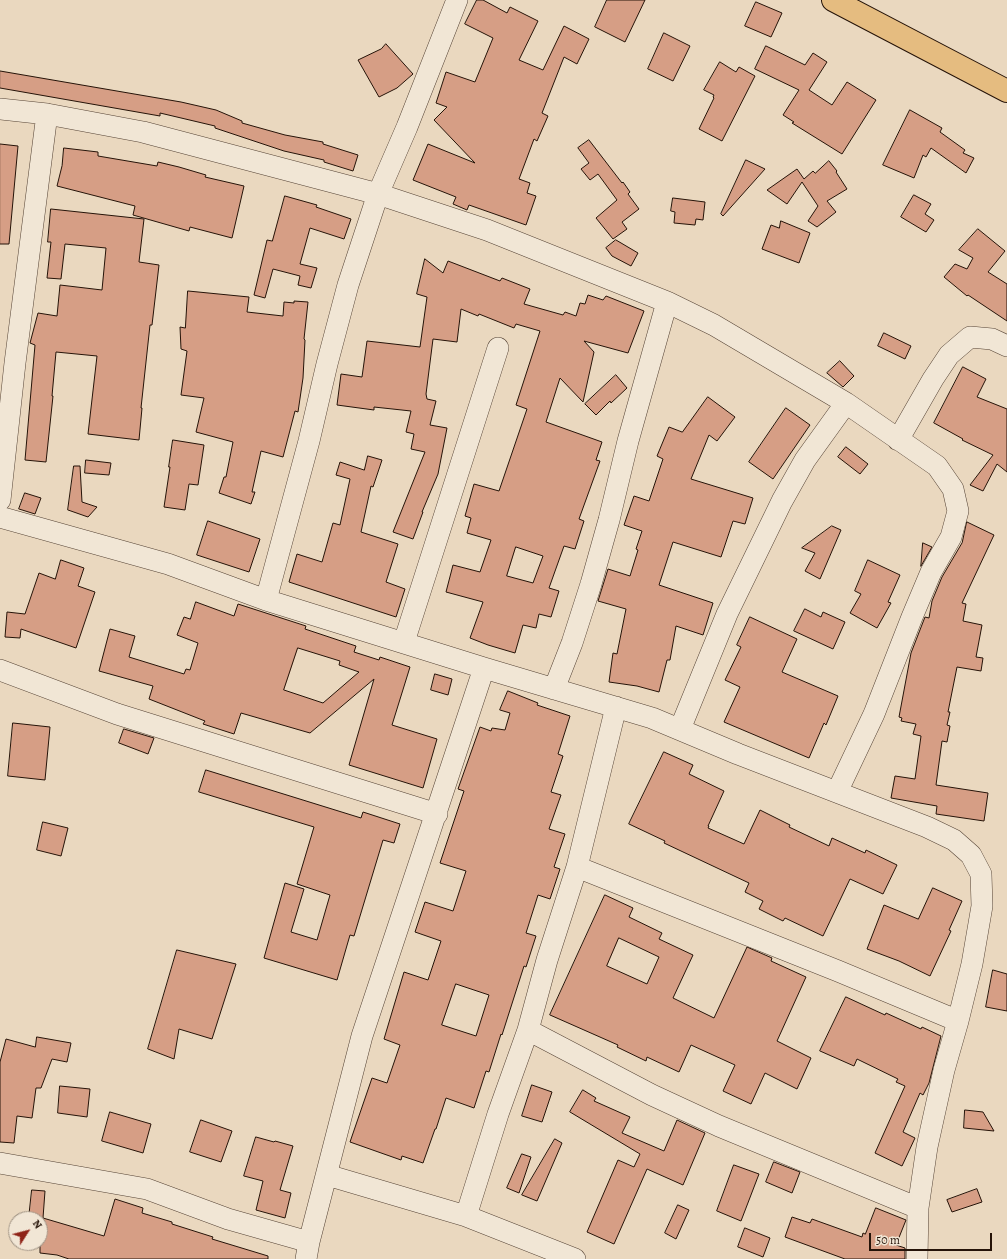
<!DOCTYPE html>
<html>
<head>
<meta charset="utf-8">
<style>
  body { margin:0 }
  #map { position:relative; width:1007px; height:1259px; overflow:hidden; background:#ead8bf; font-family:Alegreya,serif }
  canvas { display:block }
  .north { position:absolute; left:8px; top:1211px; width:40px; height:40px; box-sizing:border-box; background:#f1e6d5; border:1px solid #9f9283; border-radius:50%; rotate:54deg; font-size:11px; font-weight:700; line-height:16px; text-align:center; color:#251308 }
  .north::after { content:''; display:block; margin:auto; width:14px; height:18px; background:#8f2418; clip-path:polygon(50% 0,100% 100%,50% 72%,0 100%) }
  .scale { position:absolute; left:869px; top:1233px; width:123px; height:18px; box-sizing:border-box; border:2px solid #251308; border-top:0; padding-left:5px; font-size:12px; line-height:14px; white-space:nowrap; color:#251308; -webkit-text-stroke:3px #f1e6d5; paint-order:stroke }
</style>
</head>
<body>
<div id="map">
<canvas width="1007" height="1259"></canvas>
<div class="north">N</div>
<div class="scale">50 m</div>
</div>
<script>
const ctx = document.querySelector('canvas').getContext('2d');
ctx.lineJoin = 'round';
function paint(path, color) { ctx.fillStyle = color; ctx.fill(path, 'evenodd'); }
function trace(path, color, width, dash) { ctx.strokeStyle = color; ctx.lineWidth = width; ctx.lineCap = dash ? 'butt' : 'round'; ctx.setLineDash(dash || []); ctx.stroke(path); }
const building = new Path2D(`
  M477 0H483L507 13 510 7 538 21 519 60 543 70 564 26 589 39 577 64 564 57 542 113 548 116 537 141 534 139 519 179 530 183 527 193 536 196 526 225 469 205 467 210 453 204 456 197 413 180 428 144 475 163 434 120 447 107 436 103 446 72 475 82 493 38 465 24Z
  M607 0H645L625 42 595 27Z
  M756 2 782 13 771 37 745 26Z
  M664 33 690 46 673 81 648 69Z
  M386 44 413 74 397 88 379 97 358 60 381 49Z
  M766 46 805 65 813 53 827 62 809 90 832 105 847 82 876 100 842 154 792 123 794 122 783 115 799 90 755 69Z
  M720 62 736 72 739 67 755 76 722 141 699 129 714 98 713 97 714 95 704 90Z
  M0 71 181 102 216 110 242 121V123L285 135 323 142V144L358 155 353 171 324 162V160L284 151 215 128V126L160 113V116L0 88Z
  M910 110 942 128 940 132 965 150 963 153 974 158 966 173 931 148 926 157 923 155 914 178 883 165Z
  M589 140 622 183 623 182 630 192 628 194 639 209 622 222 627 229 613 239 596 218 617 200 598 174 590 180 581 169 589 163 578 148Z
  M0 144 18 146 9 244H0Z
  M64 148 98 152V156L157 166 158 162 179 167 206 175 205 177 244 186 232 238 190 227 189 231 133 215 135 206 57 186 62 166Z
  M746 160 765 169 723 216 721 214Z
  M829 161 837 171 836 172 847 189 827 201 836 212 817 227 808 221 818 206 802 182 787 204 767 190 797 169 804 179 813 171 815 173Z
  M914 195 931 204 925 214 934 220 926 232 901 217Z
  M285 196 317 205 316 207 351 219 344 239 310 228 300 264 317 268 311 288 298 285 300 276 273 269 265 298 254 295 267 240 272 241Z
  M673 198 705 202 703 220 696 219 695 225 674 223 675 212 671 211Z
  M51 209 144 219 139 262 159 265 152 325H150L141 408H142L139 440 88 434 97 356 56 352 52 396H53L46 462 25 460 35 345 30 343 38 313 57 316 60 285 102 290 106 248 65 244 61 279 47 278 51 242H48Z
  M781 221 810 233 799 263 762 249 771 225 779 228Z
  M978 229 1005 251 988 272 1007 284V321L968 295 967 296 944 277 955 264 967 269 973 258 959 250Z
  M616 240 638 253 631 266 612 256 606 248Z
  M425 259 443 273 448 261 500 281 502 278 530 289 524 304 563 315 565 312 576 316 580 303 585 304 588 295 603 300 606 296 644 311 628 353 584 341 594 352 583 402 560 378 546 422 602 442 596 460 600 461 579 519 584 521 575 549 564 546 549 588 559 591 551 617 539 614 536 628 523 625 515 653 488 645 470 638 483 602 446 592 453 565 480 572 491 540 467 533 471 518 465 516 474 484 499 491 527 409 516 405 540 331 516 324 514 328 479 314 478 316 461 309 457 342 433 339 426 394 427 399 436 401 430 425 447 428 438 474 422 512H423L413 539 393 532 425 452 411 449 414 434 406 432 411 411 374 407V410L337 405 341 374 362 377 367 341 420 347 427 297 417 294ZM516 547 543 556 533 583 507 576Z
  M188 291 249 297 247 312 283 316 284 302 294 303V301L308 302 304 339 305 340 303 378 298 412 295 411 283 457 261 451 252 492H255L251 504 219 493 224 477H226L233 442 196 432 204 398 181 395 187 351 181 349 180 327 185 328Z
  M884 333 911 346 905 359 878 346Z
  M840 361 854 376 843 387 827 373Z
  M963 367 986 379 977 397 1007 409V472L997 464 983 491 970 485 993 455 962 440 963 439 934 423Z
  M616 375 627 388 611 403 610 401 596 415 585 404Z
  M708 397 735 417 717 441 709 435 691 479 753 498 745 524 733 521 721 557 673 542 659 585 713 603 703 635 676 626 670 660H667L659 692 637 686 609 682 613 653 617 654 626 609 598 601 608 569 630 576 638 550 636 549 642 531 624 525 634 496 649 501 663 459 657 456 669 427 682 432Z
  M786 408 810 425 773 479 749 462Z
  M173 440 204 445 198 485 189 484 185 510 164 507 170 467H169Z
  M846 447 868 464 860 474 838 457Z
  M368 456 382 460 373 487 371 486 361 532 398 544 386 582 405 589 396 617 289 582 297 554 322 562 333 523 340 525 350 479 336 475 340 462 364 470Z
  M86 460 111 463 109 475 85 473Z
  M74 466H80L82 502 97 507 88 517 68 510Z
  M25 493 41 498 35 514 19 509Z
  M208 521 260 539 249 572 197 555Z
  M967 522 994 535 962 603 966 604 963 621 982 625 976 657 983 658 981 671 957 667 948 712H950L947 725 950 726 947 742 942 741 936 785 988 793 984 821 936 814 937 806 891 798 895 776 915 779 921 736 913 734 916 724 901 721 902 718 899 717 911 653 925 617 929 618 932 601 942 577 962 543Z
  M832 526 841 530 820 579 805 571 815 553 802 548Z
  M923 543 932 547 921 566Z
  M61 560 84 568 78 586 95 592 76 648 21 629 20 638 5 637 7 612 25 614 39 573 55 579Z
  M868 560 900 575 888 602 891 603 877 628 850 613 861 594 855 591Z
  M196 602 234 616 238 604 306 626 305 629 356 646 354 652 379 660 380 657 410 667 392 725 437 739 423 788 349 765 374 679 310 733 241 713 234 734 203 724 205 721 149 699 153 686 99 671 110 629 135 636 129 657 184 674 186 669 190 670 198 643 177 635 184 617 190 619ZM298 648 340 661 339 665 359 672 323 703 284 690Z
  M805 609 821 617 823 612 845 622 833 649 794 631Z
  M750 617 797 639 782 672 838 696 826 725 824 723 809 758 724 722 740 687 725 680 741 647 737 645Z
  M435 674 452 679 448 695 431 690Z
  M508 691 538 703 537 705 570 716 558 754 563 756 551 792 561 795 549 829 565 834 554 867 560 869 550 899 538 895 526 933 536 936 526 967 524 966 502 1035 501 1034 489 1072 486 1071 474 1108 446 1098 436 1129H435L423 1163 402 1156 401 1160 350 1142 372 1078 387 1083 400 1045 384 1039 404 972 428 980 441 941 415 932 425 902 453 911 466 871 440 863 464 791 458 789 480 727 491 731 492 728 505 730 510 713 500 710ZM456 984 489 995 476 1036 442 1025Z
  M13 723 50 727 45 780 8 776Z
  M124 729 154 738 148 754 119 743Z
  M664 752 693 765 689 774 724 791 708 826H709L708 828 744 844 760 810 790 825 789 827 829 846 832 838 865 853 866 850 897 865 883 894 850 879 823 936 785 918 783 921 759 909 763 901 745 892 749 883 664 843 665 841 629 824Z
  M206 770 361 818 363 812 400 824 394 843 383 840 354 936 350 935 337 980 264 958 285 883 304 889 291 932 317 940 330 895 297 884 314 827 199 792Z
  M43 822 68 828 61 856 37 850Z
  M933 888 962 901 949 930 951 931 930 976 899 961 867 949 884 905 918 919Z
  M605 895 633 908 629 917 662 933 659 939 693 955 673 998 714 1018 747 947 772 958 771 961 806 977 777 1041 811 1058 797 1089 765 1073 751 1104 723 1091 735 1065 691 1045 679 1072 647 1057 646 1061 617 1047 618 1045 550 1015ZM619 938 659 957 647 984 607 966Z
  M177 950 236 964 212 1039 179 1029 174 1059 148 1049Z
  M993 970 1007 974V1011L986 1007Z
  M846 997 885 1015 886 1013 921 1029 922 1027 941 1036 929 1083 923 1095 920 1093 903 1132 915 1138 902 1166 875 1153 905 1086 896 1082 898 1079 857 1059 854 1066 820 1051Z
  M37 1037 71 1043 67 1062 52 1059 41 1088H36L32 1118 17 1116 14 1143 0 1142V1062L6 1039 35 1047Z
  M532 1085 552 1092 542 1122 522 1116Z
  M60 1086 90 1089 87 1117 58 1113Z
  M583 1090 596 1098 594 1101 630 1117 622 1133 664 1151 677 1120 705 1133 683 1185 647 1169 614 1244 587 1232 618 1160 634 1167 640 1154 570 1112Z
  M965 1110 983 1112 994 1131 964 1128Z
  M110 1112 151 1124 143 1153 102 1141Z
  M201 1120 232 1131 221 1162 190 1152Z
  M256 1137 274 1142 275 1141 293 1146 280 1190 291 1193 285 1218 256 1210 263 1181 244 1176Z
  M555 1139 562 1143 537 1201 522 1195Z
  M522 1154 531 1157 519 1193 507 1188Z
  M774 1162 800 1172 792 1193 766 1182Z
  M734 1165 759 1174 741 1221 717 1211Z
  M977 1189 982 1202 952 1212 947 1200Z
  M32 1190 45 1191 43 1218 104 1236 115 1199 143 1208 142 1213 172 1222V1224L213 1237 212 1239 268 1256V1259H69L57 1255 40 1253V1219L29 1218Z
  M678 1205 689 1210 676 1239 665 1233Z
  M876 1208 906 1220 896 1245 905 1248V1259H845L785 1237 792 1217 810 1223 812 1219 862 1237 863 1233 865 1234Z
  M745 1228 770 1238 763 1257 738 1247Z`);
const minor = new Path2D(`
  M0 109 47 114 143 132 378 194 487 230 667 302 714 325 846 403 937 466 953 489 958 511 951 537 931 572 912 617 874 714 837 792
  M898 440 933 379 949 355 970 337 992 339 1007 346
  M0 500 15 363 47 114
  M0 517 168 564 266 600 484 668 652 718 738 754 927 827 954 840 971 855 981 874 982 906 972 964 958 1021 944 1070 927 1147 918 1208 917 1259
  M266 600 309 441 327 364 348 285 378 194 407 127 457 0
  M404 642 498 348
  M0 670 117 714 437 814
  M554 689 572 643 591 584 609 520 628 441 667 302
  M680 729 727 614 782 501 805 460 846 403
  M577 867 838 971 958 1021
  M528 1030 652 1095 719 1126 918 1208
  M0 1163 147 1189 228 1219 309 1242
  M327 1175 466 1216 575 1259
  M466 1216 498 1114 528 1030 547 960 577 867 616 707
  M306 1259 309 1242 362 1036 484 668`);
const major = new Path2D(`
  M833 0 1007 91`);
paint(building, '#d69e85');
trace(building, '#251308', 1);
trace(minor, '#564436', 22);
trace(major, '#251308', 24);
trace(minor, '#f1e6d5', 21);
trace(major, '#e5bc80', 22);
</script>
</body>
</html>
